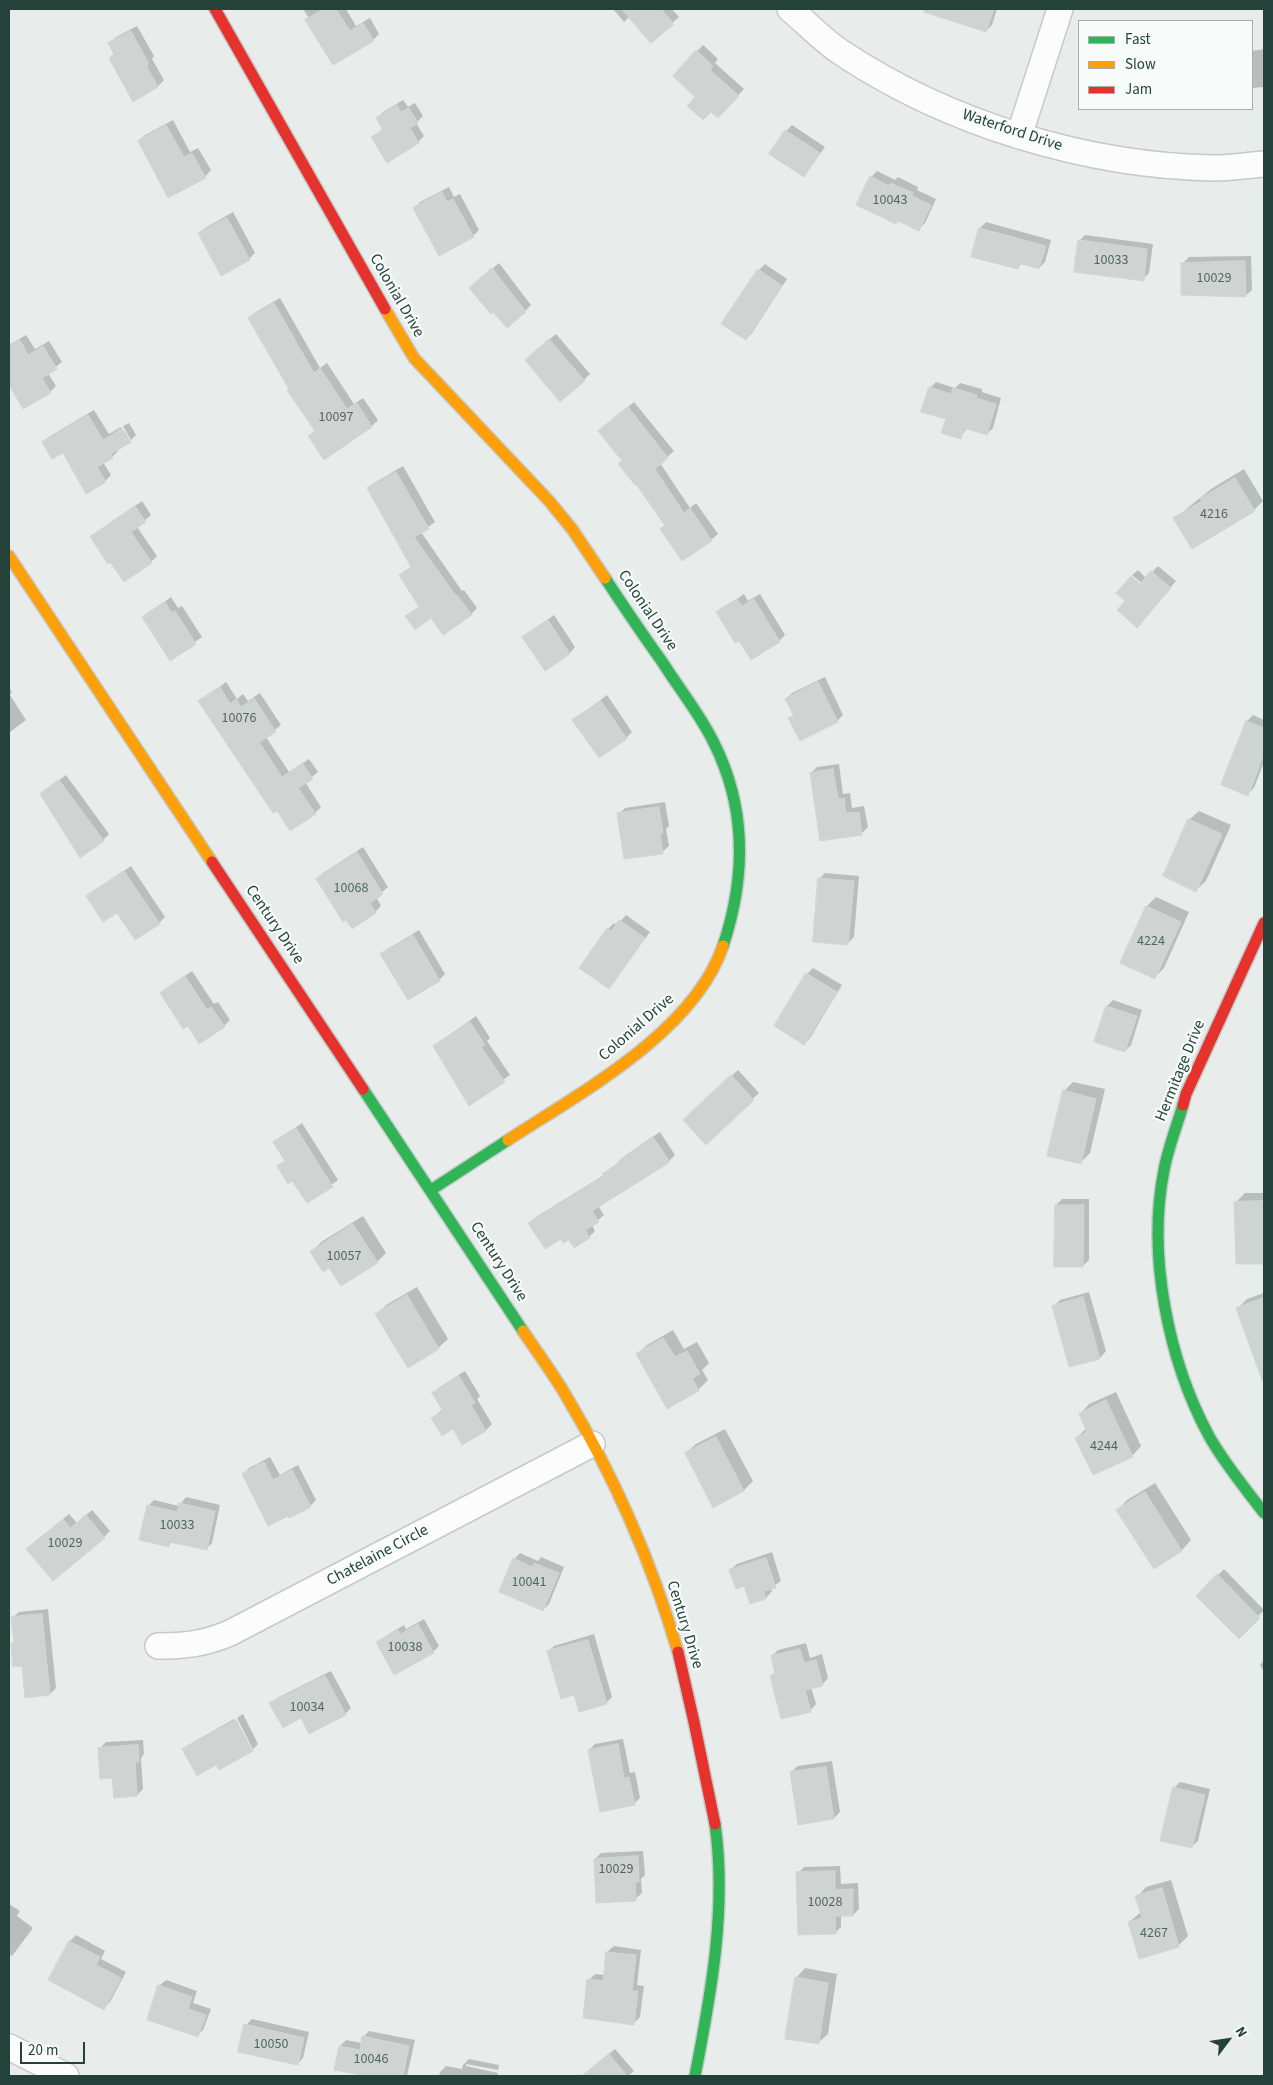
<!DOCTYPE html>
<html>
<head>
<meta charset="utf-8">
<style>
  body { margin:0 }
  #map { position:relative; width:1273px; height:2085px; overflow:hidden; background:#e8edeb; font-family:"Source Sans 3",sans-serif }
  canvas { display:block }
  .frame { position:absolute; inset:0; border:10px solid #24423a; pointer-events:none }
  .legend { position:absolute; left:1078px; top:20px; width:175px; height:90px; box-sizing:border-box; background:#f7fbf9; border:1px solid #a3b1ad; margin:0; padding:6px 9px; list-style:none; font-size:15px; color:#24423a }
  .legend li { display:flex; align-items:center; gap:10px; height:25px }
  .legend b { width:25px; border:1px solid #a3b1ad }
  .north { position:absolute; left:1203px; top:2015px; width:50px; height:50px; -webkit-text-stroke:4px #f7fbf9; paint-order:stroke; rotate:59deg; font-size:14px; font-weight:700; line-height:20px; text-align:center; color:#24423a }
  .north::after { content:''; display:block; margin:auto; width:18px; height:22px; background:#24423a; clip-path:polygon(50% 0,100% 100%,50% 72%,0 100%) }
  .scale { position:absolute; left:20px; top:2042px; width:65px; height:22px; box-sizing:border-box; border:2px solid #24423a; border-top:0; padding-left:6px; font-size:15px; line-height:18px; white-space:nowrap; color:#24423a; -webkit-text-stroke:4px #f7fbf9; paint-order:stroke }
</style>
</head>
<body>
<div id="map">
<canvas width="1273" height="2085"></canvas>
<div class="frame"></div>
<ul class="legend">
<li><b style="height:6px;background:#30b455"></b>Fast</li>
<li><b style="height:6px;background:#ff9f0a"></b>Slow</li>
<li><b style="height:6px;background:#e5322d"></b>Jam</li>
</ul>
<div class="north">N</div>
<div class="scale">20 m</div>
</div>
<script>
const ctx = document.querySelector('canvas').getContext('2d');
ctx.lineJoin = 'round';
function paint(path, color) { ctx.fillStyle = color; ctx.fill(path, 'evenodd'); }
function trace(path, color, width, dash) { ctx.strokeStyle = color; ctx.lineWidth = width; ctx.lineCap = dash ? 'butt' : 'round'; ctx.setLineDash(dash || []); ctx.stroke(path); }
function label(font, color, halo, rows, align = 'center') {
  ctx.font = font + ' "Source Sans 3",sans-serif'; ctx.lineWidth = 4.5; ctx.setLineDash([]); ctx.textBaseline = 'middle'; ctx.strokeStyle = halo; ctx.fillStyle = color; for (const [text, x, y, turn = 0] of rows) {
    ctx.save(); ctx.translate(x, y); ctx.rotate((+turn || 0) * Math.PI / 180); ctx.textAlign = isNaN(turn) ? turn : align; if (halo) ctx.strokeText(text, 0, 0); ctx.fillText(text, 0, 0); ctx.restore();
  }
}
const shadow = new Path2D(`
  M303 9H346L356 26 370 18 379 34 373 40 309 18Z
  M613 9H672L679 17 651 41 630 16 624 22Z
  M931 9H997L992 25 986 31 930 13Z
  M137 26 154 56 152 59 164 80 158 86 133 100 110 58 115 53 110 43 116 37Z
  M703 45 718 59 715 63 744 89 724 110H711L674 76Z
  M1264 49V87L1252 88V51Z
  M403 100 408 107 415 103 423 116 416 123 424 136 418 142 373 137 384 128 377 118 383 112Z
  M173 120 190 152 198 148 211 170 205 177 139 141 145 135Z
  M792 125 825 147 804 176 786 131Z
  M877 171 895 180 898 177 918 187 917 190 936 199 925 223 919 229 871 177Z
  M449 187 454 197 460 194 479 230 473 236 439 254 414 209 420 202Z
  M233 212 255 253 249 259 222 274 199 234 205 228Z
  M986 222 1051 240 1045 262 1039 268 1022 263 1017 268 980 228Z
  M1085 235 1153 244 1149 273 1143 279 1079 241Z
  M1251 256 1252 290 1245 296 1183 263 1189 257Z
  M499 263 531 305 525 311 477 282Z
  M765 264 787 279 752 333 746 339 759 270Z
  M280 298 320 368 327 363 354 404 363 398 378 420 372 426 324 458 310 436 315 430 250 318 256 312Z
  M556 334 590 374 584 380 532 354Z
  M26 335 35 349 49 341 62 362 48 373 56 386 50 392 24 408 9 382V345Z
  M936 382 955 388 960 383 982 389V392L1001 398 993 428 987 434 967 428 960 438 930 388Z
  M634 402 674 451 660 463 690 508 696 503 718 534 711 540 662 529 666 525 623 461 599 431Z
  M94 410 109 434 121 427 129 442 117 449 118 451 112 457 103 462 111 475 105 481 63 452 44 442 50 436Z
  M129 423 136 435 131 440 123 426Z
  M403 466 435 522 421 532 462 591 464 590 477 608 471 614 407 616 420 606 400 576 412 566 368 489 374 483Z
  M1244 469 1263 501 1254 510 1174 519 1211 489Z
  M142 501 151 515 137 527 157 556 151 562 91 537Z
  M1158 566 1176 581 1143 620 1126 601 1146 587 1132 575 1138 570 1146 578Z
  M744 594 748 601 760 594 785 635 779 641 751 658 739 639 718 612Z
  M171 597 178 608 182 606 202 637 171 659 143 617Z
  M554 615 575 647 569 654 524 637Z
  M825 677 843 715 837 721 790 719 794 714 786 699 792 693Z
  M226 682 237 699 243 694 248 701 260 693 281 725 266 737 289 772 309 759 318 772 305 782 321 807 315 813 200 702Z
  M9 688 12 692 10 695 26 720 9 733Z
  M607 695 632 732 626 738 574 720Z
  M1253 715 1264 720V762L1254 788 1248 794 1247 721Z
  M839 764 843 794 850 793 852 808 864 806 868 827 862 833 811 773 817 767Z
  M66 775 109 834 103 840 41 794Z
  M665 802 669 826 666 829 669 846 662 852 619 814 625 808Z
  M1199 811 1231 825 1206 881 1196 890 1189 820Z
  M363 847 388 887 376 897 381 906 375 912 317 879 323 873Z
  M131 866 165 917 159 923 117 911 87 897Z
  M825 873 859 876 854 937 848 943 819 879Z
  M1156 897 1189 912 1164 968 1155 977 1147 906Z
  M626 915 650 932 609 988 608 929 614 923 617 925Z
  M419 930 445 974 439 980 382 955 388 949Z
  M813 968 842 985 810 1038 804 1044 776 1026 807 974Z
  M192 971 214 1004 218 1002 230 1020 224 1026 188 1024 161 993Z
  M1113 1000 1142 1010 1131 1045 1125 1051 1096 1041 1107 1006Z
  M476 1016 490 1038 487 1041 510 1075 470 1104 434 1046Z
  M738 1070 759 1093 706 1143 691 1114Z
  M1073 1082 1105 1089 1090 1153 1080 1163 1064 1091Z
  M302 1123 338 1180 307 1202 293 1179 278 1166 286 1160 275 1142Z
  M660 1132 675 1155 669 1161 598 1206 604 1215 592 1225 595 1231 589 1237 561 1238 530 1223 536 1217 604 1175 626 1155Z
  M1245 1193H1264V1262L1237 1263 1235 1203Z
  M1062 1199H1089V1260L1083 1266 1056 1205Z
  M363 1216 386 1253 377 1262 330 1267 312 1252 321 1242Z
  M417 1287 448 1339 438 1348 377 1314 386 1305Z
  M1089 1292 1106 1351 1100 1358 1070 1366 1054 1306 1060 1300Z
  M1264 1293V1371L1261 1373 1238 1308 1247 1299Z
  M673 1330 684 1349 697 1342 709 1363 702 1370 708 1380 698 1390 637 1354 647 1345Z
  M465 1371 480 1396 477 1399 492 1424 486 1430 463 1444 453 1428 432 1418 443 1409 434 1393 440 1387Z
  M1116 1392 1141 1446 1132 1456 1076 1438 1086 1429 1080 1414 1089 1404Z
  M725 1429 753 1481 744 1490 686 1453 696 1444Z
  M270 1457 280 1475 298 1465 316 1500 310 1506 243 1474 249 1468Z
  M1155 1483 1191 1540 1182 1550 1154 1567 1118 1510 1127 1500Z
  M186 1497 220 1505 212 1543 206 1549 173 1541 169 1545 148 1506 154 1500 179 1506Z
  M92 1510 110 1531 104 1537 34 1543 69 1514 77 1523Z
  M772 1552 781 1581 771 1588 772 1591 766 1598 745 1585 730 1570 737 1564Z
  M520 1553 538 1561 541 1557 564 1567 549 1604 543 1610 514 1559Z
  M1224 1569 1264 1610 1239 1637 1198 1596Z
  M48 1609 56 1688 50 1694 23 1664 12 1644 15 1641 12 1618 19 1612Z
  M424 1619 439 1646 433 1652 378 1643 384 1637 404 1625 406 1629Z
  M594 1634 612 1697 606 1703 575 1694 548 1652 554 1646Z
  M806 1643 810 1658 822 1654 828 1678 822 1685 811 1687 816 1704 810 1711 771 1676 776 1671 772 1656 778 1650Z
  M1264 1660V1672L1260 1665Z
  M331 1671 351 1708 345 1714 301 1716 271 1704 277 1698Z
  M243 1714 258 1744 253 1749 237 1718Z
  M234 1719 252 1750 219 1768 217 1763 184 1750 190 1744Z
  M623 1739 630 1773 635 1772 640 1798 634 1804 589 1750 595 1744Z
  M143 1740 144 1754 141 1758 143 1789 137 1795 114 1777 100 1748 106 1742Z
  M832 1761 840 1812 834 1818 791 1772 798 1766Z
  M1180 1782 1210 1789 1198 1841 1191 1847 1174 1788Z
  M643 1851 645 1875 641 1879 642 1893 635 1899 595 1859 601 1853Z
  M840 1866 841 1884 858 1883 859 1909 853 1915H841V1927L835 1933 798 1873 804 1867Z
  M1171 1880 1188 1936 1179 1945 1140 1957 1129 1922 1141 1912 1137 1897 1146 1887Z
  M9 1904 20 1911 17 1916 33 1928 12 1956 9 1954Z
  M76 1935 105 1951 101 1959 126 1972 110 2002 104 2008 50 1980 70 1941Z
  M614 1946 641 1950 637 1985 644 1986 640 2017 634 2023 589 1980 595 1974 605 1975 607 1952Z
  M805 1968 837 1974 828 2034 818 2043 796 1978Z
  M166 1980 197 1991 193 2003 211 2009 203 2030 197 2036 159 1986Z
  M252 2019 309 2032 303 2058 297 2064 246 2025Z
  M369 2031 415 2040 407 2076H357L358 2073 340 2046 346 2040 362 2043 363 2037Z
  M615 2049 634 2071 628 2076H582Z
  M469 2059 499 2065 498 2070 466 2064V2066L498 2073 497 2076H439L440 2072 446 2066 462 2069 463 2065Z`);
const building = new Path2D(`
  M324 9H336L350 31 363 23 374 41 333 65 305 20Z
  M622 9H661L674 24 651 43Z
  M925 9H994L986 32 924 12Z
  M131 31 149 64 146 65 158 87 133 102 109 58 114 54 108 43Z
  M696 50 713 66 710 70 739 96 718 118 711 112 703 120 687 106 695 97 673 76Z
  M397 105 401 112 409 108 418 123 410 128 419 143 387 163 371 137 383 130 376 118Z
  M166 125 184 157 192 153 206 178 168 198 138 141Z
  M785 130 820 153 804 177 769 154Z
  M870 176 889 186 891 183 913 193 912 196 931 205 919 231 898 221 896 224 856 205Z
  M442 192 447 202 453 199 474 237 439 256 413 208Z
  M227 218 250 260 221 276 198 233Z
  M979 228 1046 246 1039 269 1019 263 1018 269 971 257Z
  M1078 240 1147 249 1144 281 1074 272Z
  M1245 261 1246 297 1181 295V263Z
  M492 268 526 312 507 328 493 312 491 314 469 288Z
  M758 269 782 286 746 340 721 324Z
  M274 303 314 373 320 368 347 409 357 403 372 427 324 460 308 436 315 431 287 390 289 389 248 318Z
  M549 339 585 381 560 402 525 360Z
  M20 340 28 355 43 346 57 369 42 378 51 393 23 409 9 385V346Z
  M929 387 951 394 953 388 977 395 976 398 996 404 987 435 964 428 961 439 941 433 946 419 921 412Z
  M628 407 668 458 655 469 684 513 690 508 712 541 682 561 660 529 665 526 636 484 635 485 618 464 622 461 598 431Z
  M88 415 103 440 122 428 131 442 111 454 113 458 97 467 106 482 86 494 63 453 52 459 42 442Z
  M396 472 429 529 414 537 456 596 457 595 472 615 443 635 431 618 415 630 405 616 419 607 399 575 411 567 367 488Z
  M1235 478 1255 511 1192 549 1173 518 1202 501 1200 499Z
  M135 506 146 522 131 532 152 563 124 582 110 562 108 564 90 537Z
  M1151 571 1171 588 1137 628 1117 610 1125 601 1116 593 1131 576 1140 584Z
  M737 599 742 606 754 599 780 642 751 660 739 641 735 643 716 612Z
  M165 602 172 613 175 611 196 644 170 661 142 617Z
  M548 620 570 654 545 671 522 637Z
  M818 682 838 722 800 741 788 718 794 716 785 699Z
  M220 687 230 704 236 699 241 707 254 698 276 732 259 742 282 777 303 764 313 779 298 788 316 814 290 831 277 811 273 813 198 701Z
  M601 701 627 739 599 758 572 720Z
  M1246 721 1264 728V754L1248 796 1221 785Z
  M833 769 838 799 844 798 846 813 859 812 862 835 820 841 810 773Z
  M59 780 104 841 80 858 40 794Z
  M659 807 663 833 660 834 663 854 624 859 617 813Z
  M1188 819 1222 834 1196 892 1163 876Z
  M357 852 383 894 370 903 376 913 352 929 346 920 343 922 316 879Z
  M124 871 160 924 135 940 117 913 103 922 86 896Z
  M818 878 854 881 848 945 813 942Z
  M1146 906 1181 922 1155 979 1120 963Z
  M619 920 645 938 609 989 579 968 607 928 611 931Z
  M413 935 440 981 408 1000 380 954Z
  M806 973 837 992 804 1045 774 1026Z
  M185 976 207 1010 211 1007 225 1027 199 1044 188 1026 183 1029 160 993Z
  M1106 1006 1137 1016 1125 1052 1094 1042Z
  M470 1022 485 1045 481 1047 505 1082 469 1106 433 1046Z
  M731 1075 754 1100 706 1145 683 1120Z
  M1063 1090 1096 1099 1081 1164 1047 1156Z
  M296 1128 333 1187 307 1203 292 1181 288 1184 277 1166 285 1161 273 1142Z
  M653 1137 670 1162 592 1211 599 1222 585 1230 590 1238 574 1248 569 1240 563 1243 561 1239 545 1249 528 1223 604 1176 602 1174 620 1162 619 1161Z
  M1264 1201V1264H1236L1234 1202Z
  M1055 1205H1084L1083 1267H1054Z
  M353 1224 378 1263 341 1286 329 1268 323 1272 310 1252Z
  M407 1295 439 1349 408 1368 375 1314Z
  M1083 1297 1100 1359 1069 1367 1052 1306Z
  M1264 1298V1380H1262L1236 1308Z
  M663 1338 675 1357 687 1351 700 1374 692 1378 699 1391 667 1409 636 1354Z
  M459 1376 475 1403 471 1405 486 1431 462 1445 453 1429 442 1436 431 1418 443 1411 432 1393Z
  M1106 1400 1133 1457 1093 1475 1075 1438 1087 1432 1079 1414Z
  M716 1437 744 1491 713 1508 685 1453Z
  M264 1462 273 1480 292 1470 311 1507 289 1518 288 1516 268 1526 242 1474Z
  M1145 1492 1182 1551 1154 1569 1116 1510Z
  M179 1503 215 1511 207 1550 170 1542 169 1547 139 1540 147 1505 177 1512Z
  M86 1515 105 1538 53 1581 26 1549 63 1519 70 1528Z
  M513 1558 532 1567 534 1563 559 1573 543 1611 499 1592Z
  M766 1558 776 1588 764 1591 766 1599 750 1604 744 1586 736 1589 729 1570Z
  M1217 1574 1260 1618 1239 1639 1196 1596Z
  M42 1614 50 1695 25 1698 22 1666 13 1667 11 1644 14 1643 11 1617Z
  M418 1624 434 1653 394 1675 376 1642 398 1630 400 1634Z
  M588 1640 607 1704 579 1712 574 1695 561 1699 547 1651Z
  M800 1649 804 1663 816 1660 823 1686 805 1690 811 1712 781 1719 770 1676 775 1674 771 1656Z
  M325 1676 346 1715 309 1734 301 1718 283 1728 269 1703Z
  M236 1720 253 1751 219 1770 216 1765 197 1776 182 1749Z
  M618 1744 624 1778 629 1777 635 1805 600 1812 588 1750Z
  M138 1745 139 1762H135L137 1796 114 1798 112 1778 100 1779 98 1748Z
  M826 1767 834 1819 798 1825 790 1772Z
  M1173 1787 1205 1795 1192 1848 1160 1841Z
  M638 1856 639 1882H635L636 1901 596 1903 594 1859Z
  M835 1871V1890L853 1889V1916H835L836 1934 798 1935 796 1872Z
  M1162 1888 1179 1947 1139 1959 1128 1922 1142 1918 1135 1896Z
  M69 1941 100 1957 96 1965 121 1978 104 2010 48 1980Z
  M606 1952 636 1955 632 1991H638L634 2025 583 2018 587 1979 603 1981Z
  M795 1977 828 1983 819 2044 785 2039Z
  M158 1985 192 1997 188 2009 206 2015 198 2037 147 2020Z
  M244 2024 304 2038 298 2065 238 2052Z
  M362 2036 409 2046 403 2076H356V2074L334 2070 339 2046 360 2050Z
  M609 2054 627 2076H582Z`);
const street = new Path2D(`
  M790 9C807 23 823 41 842 53 949 124 1087 166 1215 168 1231 168 1248 165 1264 164
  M1019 136 1060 9
  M158 1646C185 1646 204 1644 230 1633L592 1444
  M9 2047 66 2076`);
const fast = new Path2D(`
  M605 578C624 607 643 635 663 663 680 690 700 714 714 743 747 809 746 877 723 946
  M363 1089 523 1331
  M1183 1105C1177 1126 1168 1148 1164 1170 1147 1255 1168 1360 1209 1436 1224 1463 1245 1488 1264 1513
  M431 1190 508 1140
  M695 2076C711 1994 727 1908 715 1824`);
const slow = new Path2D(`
  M385 309 414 358 550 502 572 529 605 578
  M9 556 212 862
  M508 1140C580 1093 694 1032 723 946
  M523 1331C537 1352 552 1372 565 1394 613 1474 652 1563 678 1652`);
const jam = new Path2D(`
  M215 9 385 309
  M212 862 363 1089
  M1183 1105 1186 1094 1264 923
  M678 1652 694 1722 715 1824`);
const numberNames = [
  ["10043",890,201],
  ["10033",1111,261],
  ["10029",1214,279],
  ["10097",336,418],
  ["4216",1214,515],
  ["10076",239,719],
  ["10068",351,889],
  ["4224",1151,942],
  ["10057",344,1257],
  ["4244",1104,1447],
  ["10033",177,1526],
  ["10029",65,1544],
  ["10041",529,1583],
  ["10038",405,1648],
  ["10034",307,1708],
  ["10029",616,1870],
  ["10028",825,1903],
  ["4267",1154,1934],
  ["10050",271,2045],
  ["10046",371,2060]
];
const streetNames = [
  ["Waterford Drive",1012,131,18],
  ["Colonial Drive",396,296,60],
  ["Colonial Drive",647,611,56],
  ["Century Drive",274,925,56],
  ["Colonial Drive",637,1028,-41],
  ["Hermitage Drive",1181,1071,-68],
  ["Century Drive",498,1262,57],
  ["Chatelaine Circle",378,1556,-28],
  ["Century Drive",684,1625,73]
];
paint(shadow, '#0003');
paint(building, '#cfd4d2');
trace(building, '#d1d6d4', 1);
trace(street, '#c5cac8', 28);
trace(fast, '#c3cbc8', 14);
trace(slow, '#c3cbc8', 14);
trace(jam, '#c3cbc8', 14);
trace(street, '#fcfcfc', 25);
trace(fast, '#30b455', 11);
trace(slow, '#ff9f0a', 11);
trace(jam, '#e5322d', 11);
label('14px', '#506761', null, numberNames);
label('16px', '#24423a', '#f7fbf9', streetNames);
</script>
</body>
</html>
